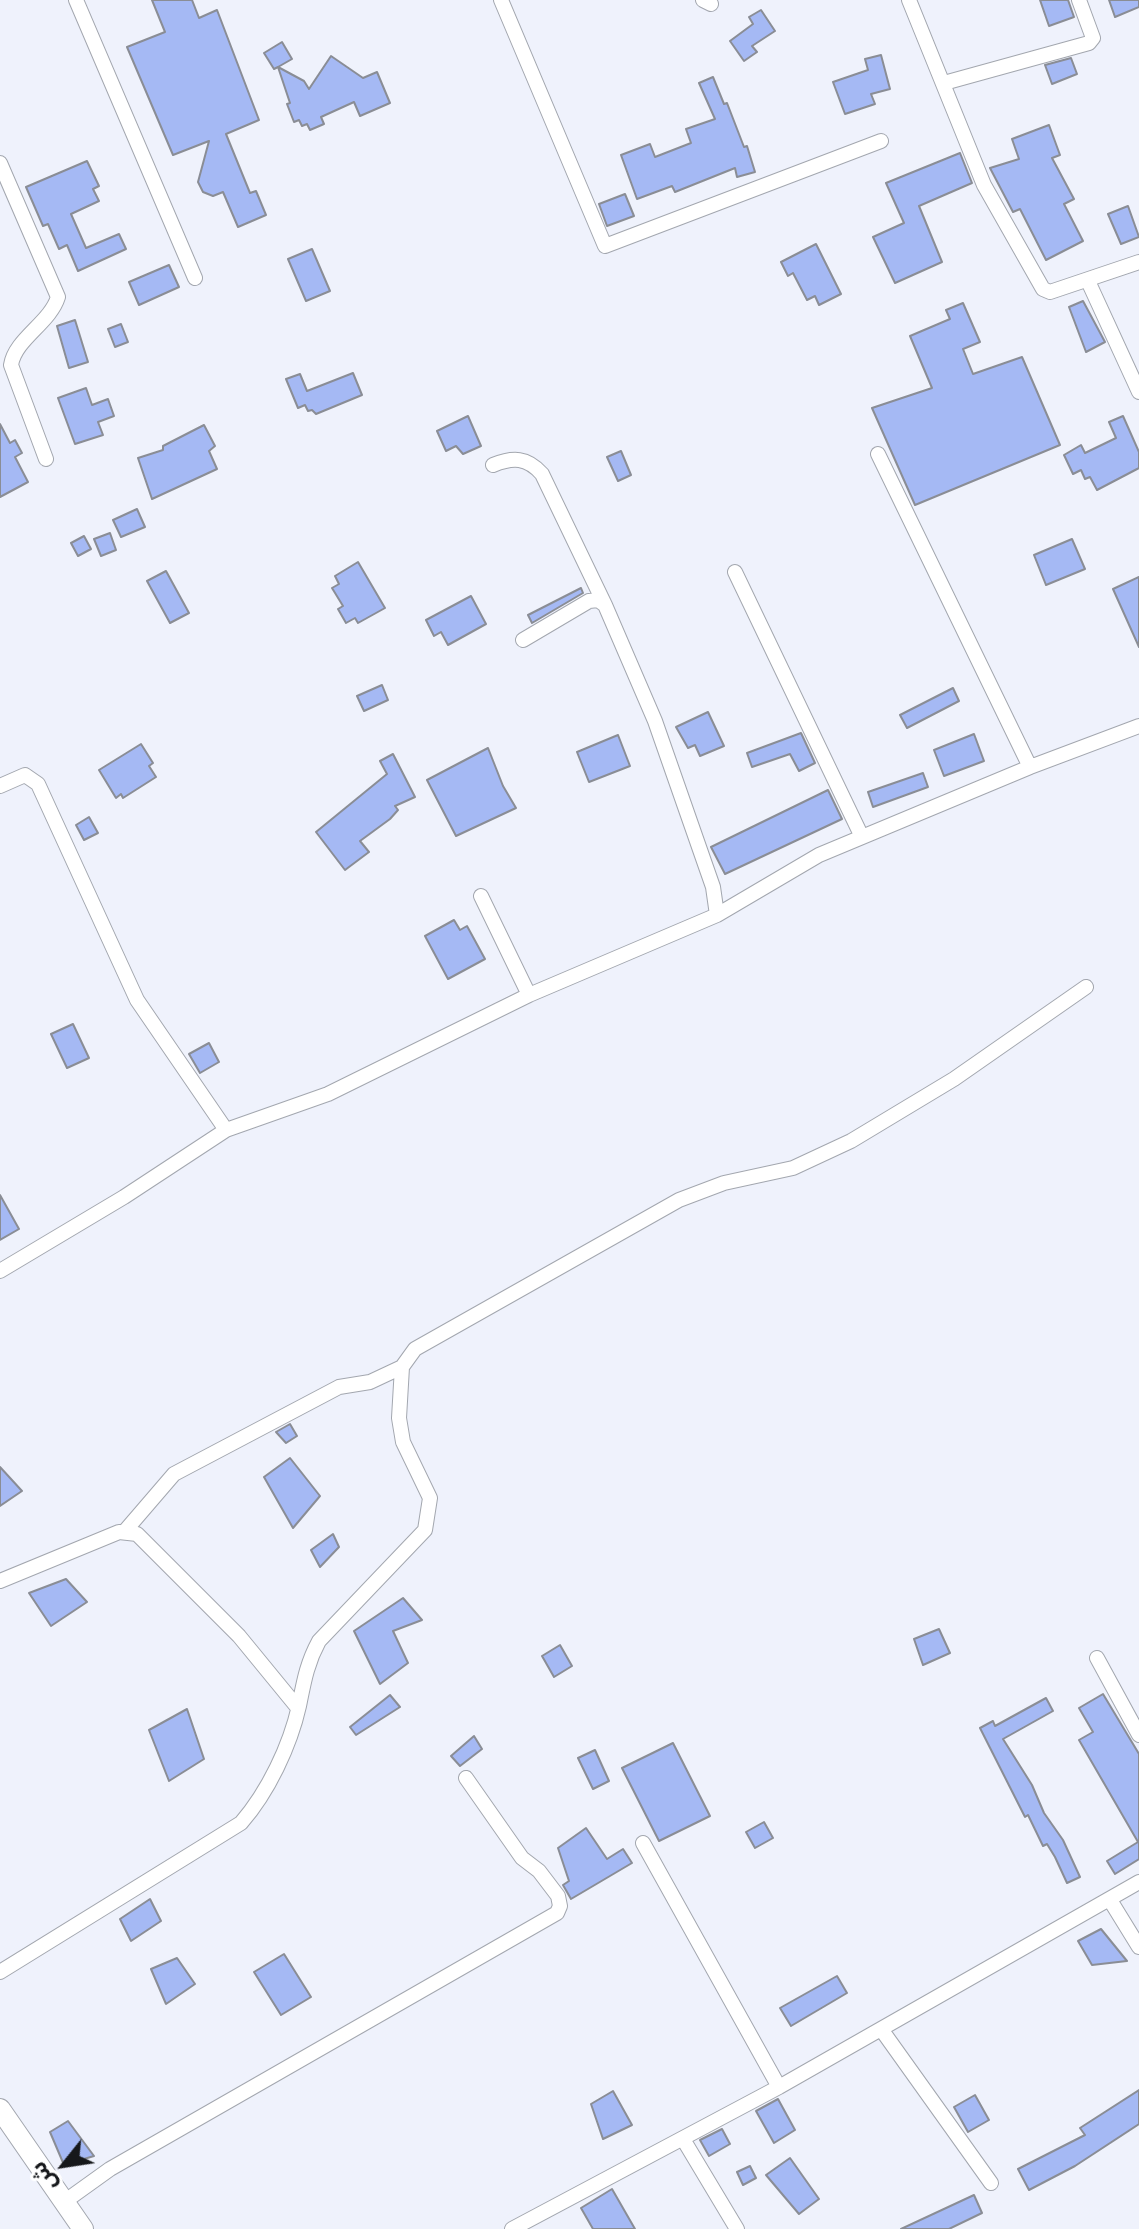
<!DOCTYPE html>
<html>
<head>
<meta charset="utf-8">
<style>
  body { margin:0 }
  #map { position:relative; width:1139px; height:2229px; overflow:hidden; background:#eff2fc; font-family:Commissioner,"Noto Sans Arabic",sans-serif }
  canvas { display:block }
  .north { position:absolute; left:24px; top:2125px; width:80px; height:80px; -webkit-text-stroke:6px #fff; paint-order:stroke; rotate:240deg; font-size:22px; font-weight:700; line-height:32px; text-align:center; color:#16181b }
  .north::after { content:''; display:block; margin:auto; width:28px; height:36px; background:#16181b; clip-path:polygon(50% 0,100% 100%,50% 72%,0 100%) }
</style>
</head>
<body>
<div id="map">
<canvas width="1139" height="2229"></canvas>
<div class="north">ش</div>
</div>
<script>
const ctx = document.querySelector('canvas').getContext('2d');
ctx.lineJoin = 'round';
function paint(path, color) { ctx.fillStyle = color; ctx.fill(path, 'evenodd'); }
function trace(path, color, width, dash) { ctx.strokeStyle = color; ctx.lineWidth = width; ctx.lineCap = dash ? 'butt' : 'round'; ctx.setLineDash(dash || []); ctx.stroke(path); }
const building = new Path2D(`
  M152 0H192L199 18 217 10 259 120 226 134 250 193 256 191 266 215 238 227 223 192 213 196 203 192 198 182 209 141 173 155 127 47 165 32Z
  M1040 0H1068L1074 17 1049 26Z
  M1109 0H1139V7L1115 17Z
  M761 10 775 31 752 46 757 52 744 61 730 41 753 24 749 17Z
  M282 42 292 59 278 67 304 81 309 89 331 56 363 78 377 72 390 103 360 116 354 102 321 117 324 124 310 130 307 124 302 126 299 120 294 122 287 104 290 103 278 67 274 69 264 53Z
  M881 55 890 89 871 94 875 104 845 114 833 82 868 70 865 59Z
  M1071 58 1077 74 1052 84 1045 65Z
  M713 77 724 104 727 103 744 147 747 146 755 172 737 177 735 168 675 192 672 186 637 199 621 155 650 144 655 157 691 143 686 129 715 119 699 83Z
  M1049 125 1060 155 1052 158 1074 199 1064 204 1083 241 1046 260 1020 209 1013 212 990 168 1019 159 1012 139Z
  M960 153 972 183 919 206 942 262 895 283 873 237 904 223 886 183Z
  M87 161 99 186 93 189 99 201 71 214 86 248 119 234 126 249 78 271 67 245 59 249 48 224 43 226 26 187Z
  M625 194 634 216 607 226 599 204Z
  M1128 206 1139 237 1121 244 1108 214Z
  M816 244 841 294 819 305 815 296 807 300 793 273 788 276 781 262Z
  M312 249 330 291 306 301 288 259Z
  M169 265 179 287 139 305 129 282Z
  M1083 301 1105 342 1086 352 1069 307Z
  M963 303 980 342 963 349 973 374 1022 357 1060 445 915 505 872 408 932 388 910 336 950 319 946 310Z
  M75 320 88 362 69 368 57 326Z
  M121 324 128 342 115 347 108 329Z
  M353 373 362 395 316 414 312 410 308 411 305 405 298 408 286 379 300 374 307 391Z
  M86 388 92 405 108 399 114 416 98 422 103 435 75 444 58 398Z
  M468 416 481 446 463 454 456 446 446 451 437 431Z
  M1123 416 1139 452V468L1097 490 1090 477 1085 479 1081 470 1073 474 1064 455 1081 445 1085 453 1116 438 1109 422Z
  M0 424 10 443 15 440 22 453 15 457 28 482 0 497Z
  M204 425 215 446 209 451 217 469 152 499 138 458 163 450V446Z
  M621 451 631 475 618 481 607 457Z
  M137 509 145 527 121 537 113 520Z
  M110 533 116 550 101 556 94 539Z
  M84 536 91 549 78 556 71 543Z
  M1072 539 1085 569 1046 585 1034 555Z
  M358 562 385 608 358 623 355 618 346 623 338 609 343 606 332 588 339 584 335 576Z
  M166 571 189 613 170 623 147 581Z
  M1139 577V647L1113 589Z
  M581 588 583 593 532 623 528 615Z
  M471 596 486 624 448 645 441 632 434 636 426 620Z
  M382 685 388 700 364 711 357 696Z
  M953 688 959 701 907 728 900 715Z
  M708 712 724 746 700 756 695 745 688 748 676 727Z
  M801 733 815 763 799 771 790 754 752 767 747 753Z
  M974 734 984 761 944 776 934 750Z
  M618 735 630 766 589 782 577 752Z
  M141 744 153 763 149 766 156 777 123 798 121 794 116 798 99 770Z
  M488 748 503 786 516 808 456 836 427 780Z
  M393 754 415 797 395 806 398 810 390 819 360 841 369 852 345 870 316 832 387 774 380 761Z
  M923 773 928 787 873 807 868 792Z
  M828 790 842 819 725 874 711 847Z
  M89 817 98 833 84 840 76 825Z
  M454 920 460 930 467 926 485 959 448 979 425 936Z
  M73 1024 89 1058 67 1068 51 1034Z
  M209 1043 219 1062 200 1073 189 1054Z
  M0 1195 19 1229 0 1240Z
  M290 1424 297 1436 286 1443 276 1432Z
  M290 1458 320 1496 293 1528 264 1477Z
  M0 1467 22 1491 0 1506Z
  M333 1534 339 1547 320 1567 311 1550Z
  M66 1579 87 1602 51 1626 29 1593Z
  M403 1598 422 1620 393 1631 408 1663 380 1684 354 1631Z
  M939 1629 950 1653 923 1665 914 1639Z
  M560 1645 572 1666 554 1677 542 1656Z
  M1103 1694 1139 1754V1859L1115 1874 1107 1861 1138 1842 1079 1740 1093 1732 1079 1708Z
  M390 1695 400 1707 356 1735 350 1727Z
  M1046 1698 1053 1711 1003 1739 1032 1785 1044 1813 1063 1840 1080 1877 1067 1883 1055 1857 1047 1844 1043 1846 1028 1815 1025 1817 980 1728 993 1721 995 1726Z
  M187 1709 204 1759 169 1781 149 1730Z
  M474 1736 482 1749 460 1766 451 1756Z
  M673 1743 710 1816 659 1841 622 1768Z
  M595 1750 609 1781 593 1789 578 1758Z
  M764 1822 773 1838 755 1848 746 1832Z
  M586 1828 607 1859 623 1849 632 1863 571 1899 563 1885 569 1881 558 1848Z
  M150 1899 161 1921 131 1941 120 1919Z
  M1101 1929 1127 1961 1092 1965 1078 1941Z
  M284 1954 311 1997 281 2015 254 1972Z
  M177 1958 195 1984 166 2004 151 1969Z
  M837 1976 847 1993 791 2026 780 2008Z
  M1139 2090V2124L1075 2166 1029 2190 1018 2169 1085 2135 1080 2128Z
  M613 2091 632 2125 603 2139 591 2104Z
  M975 2095 989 2120 968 2132 954 2107Z
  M778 2099 795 2130 774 2143 756 2111Z
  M68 2121 94 2156 64 2165 50 2132Z
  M722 2129 730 2144 709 2156 700 2140Z
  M790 2158 819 2199 799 2214 766 2175Z
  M750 2166 756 2178 743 2185 737 2172Z
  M612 2189 635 2229H593L581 2208Z
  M974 2195 982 2213 949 2229H901Z`);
const street = new Path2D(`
  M76 0 195 278
  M501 0 605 246 881 141
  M703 0 711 4
  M909 0 984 185 1043 289 1050 292 1139 262
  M944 83 1089 43 1093 38 1079 0
  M0 163 58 297C50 323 15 339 11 365L46 459
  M1088 281 1139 392
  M878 454 1030 767
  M493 465C513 457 527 457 542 474L605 605
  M735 572 862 837
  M523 640 589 601 598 600 605 605 655 721 713 887 717 915
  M0 786 25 775 38 784 137 1000 226 1130
  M481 896 529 995
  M0 1271 124 1197 226 1130 328 1094 529 995 717 915 819 855 1030 767 1139 726
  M125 1531 174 1474 339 1387 370 1382 402 1367
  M0 1581 119 1532 137 1534 239 1636 298 1708
  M1097 1658 1139 1735
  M643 1843 779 2087
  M1110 1900 1139 1947
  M0 1972 241 1823C268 1792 290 1746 299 1706 304 1681 307 1663 319 1641L425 1530 430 1498 403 1442 399 1418 402 1367 415 1349 679 1200 724 1183 793 1168 851 1141 954 1079 1086 987
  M881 2029 991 2183
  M683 2139 737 2229
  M64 2202 110 2169 557 1913 560 1906 558 1896 539 1871 522 1858 466 1778
  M512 2229 779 2087 1139 1882`);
const secondary = new Path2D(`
  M0 2109 83 2229`);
paint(building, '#a5b9f4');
trace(building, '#8a8d95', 2);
trace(street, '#a3a7af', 16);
trace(secondary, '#a3a7af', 22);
trace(street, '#fff', 14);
trace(secondary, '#fff', 20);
</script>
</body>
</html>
